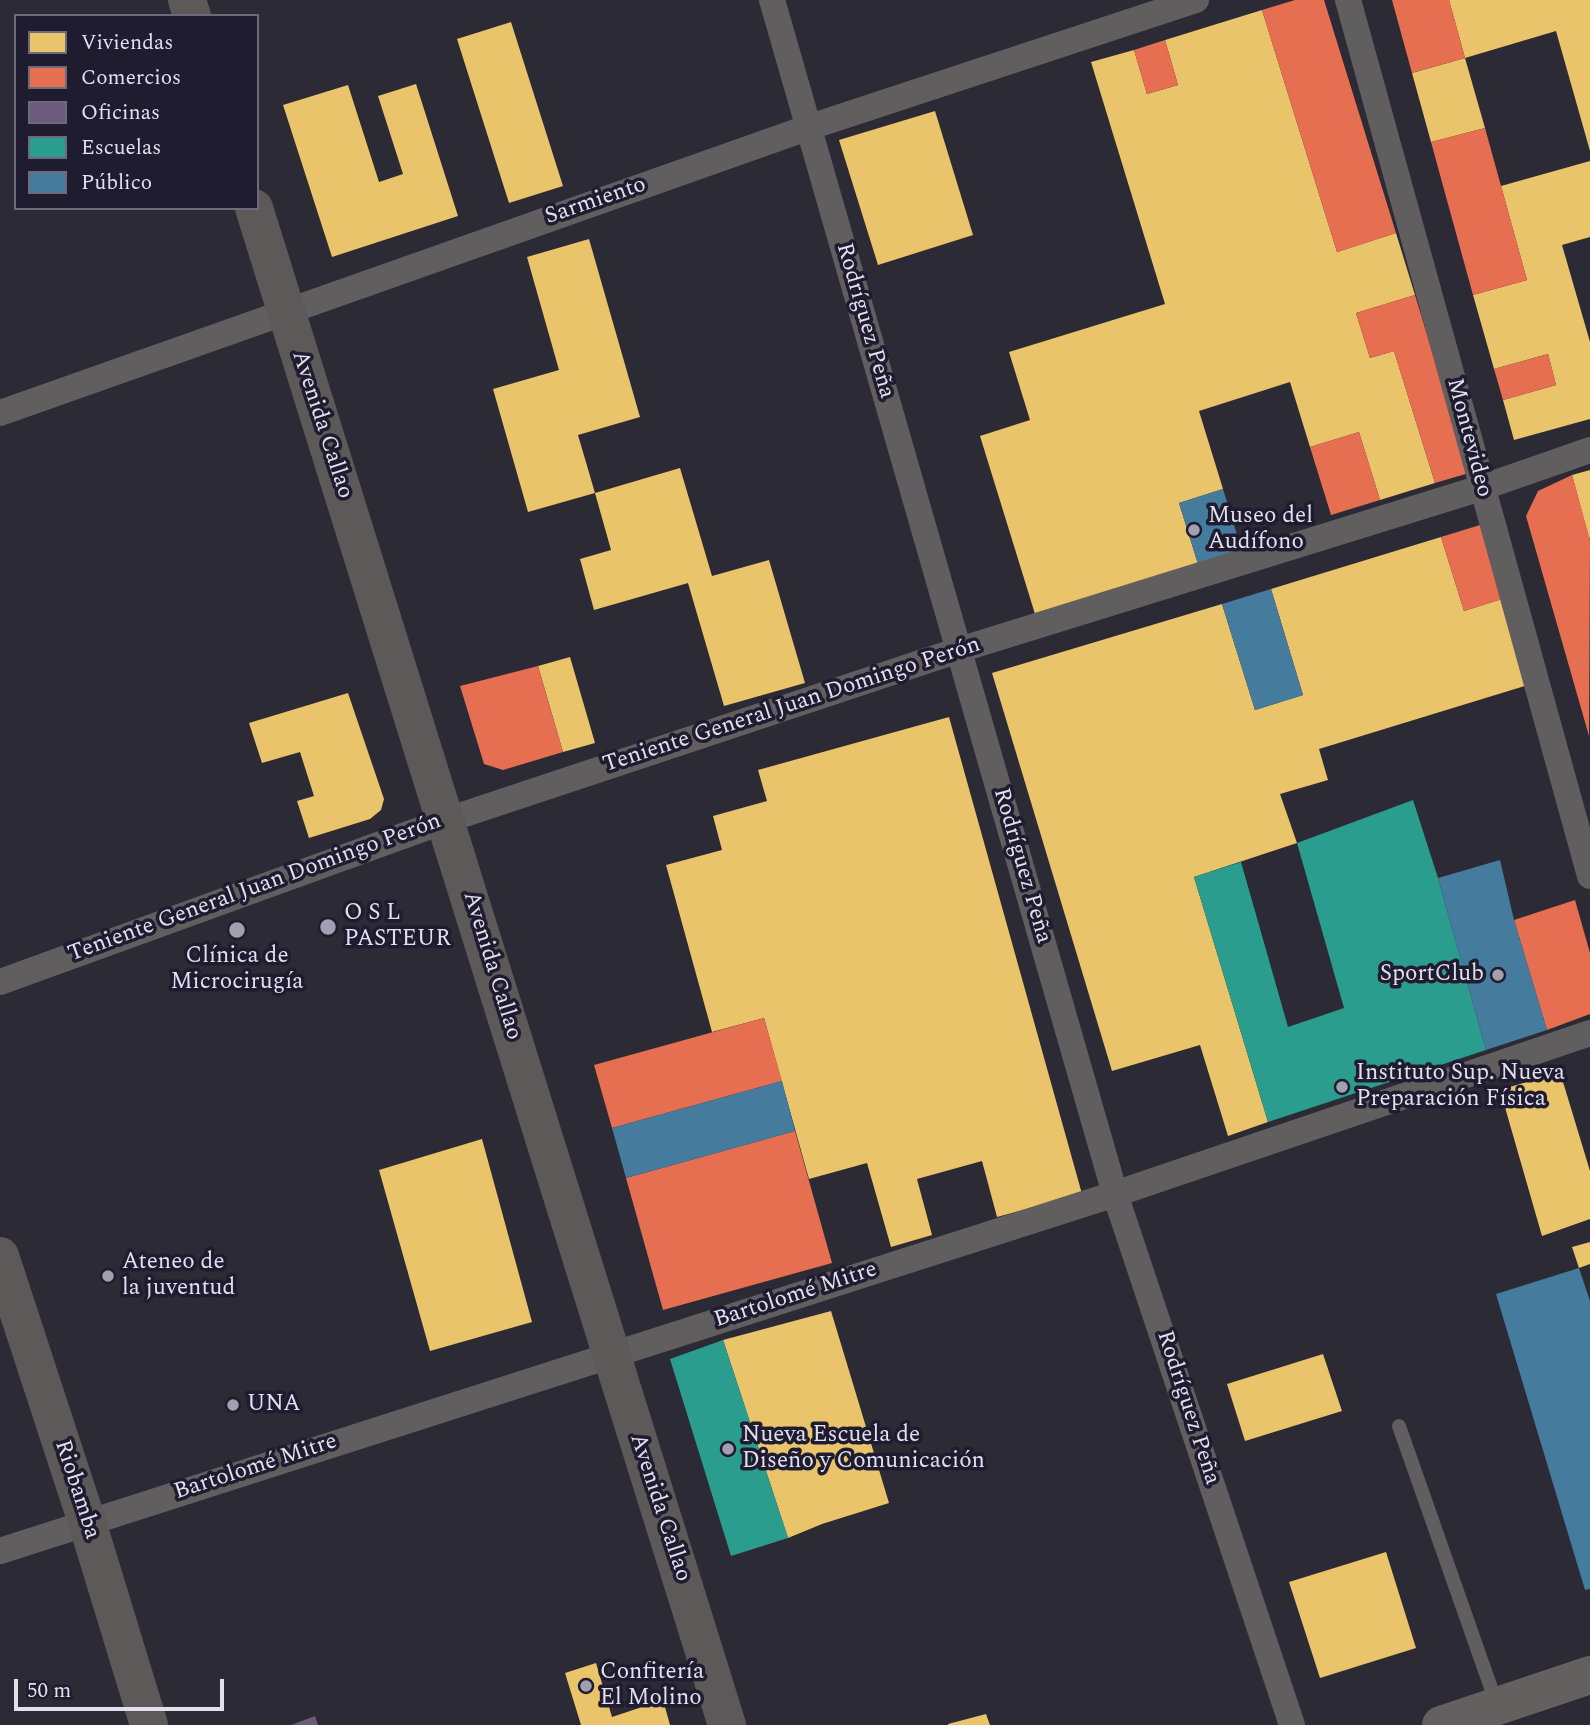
<!DOCTYPE html>
<html>
<head>
<meta charset="utf-8">
<style>
  body { margin:0 }
  #map { position:relative; width:1590px; height:1725px; overflow:hidden; background:#2c2a35; font-family:Spectral,serif }
  canvas { display:block }
  .legend { position:absolute; left:14px; top:14px; width:245px; height:196px; box-sizing:border-box; background:#1f1c30; border:2px solid #6d6a7c; margin:0; padding:9px 12px; list-style:none; font-size:21px; color:#e2e0ef }
  .legend li { display:flex; align-items:center; gap:14px; height:35px }
  .legend b { width:35px; border:2px solid #6d6a7c }
  .scale { position:absolute; left:14px; top:1679px; width:210px; height:32px; box-sizing:border-box; border:4px solid #e2e0ef; border-top:0; padding-left:9px; font-size:21px; line-height:24px; white-space:nowrap; color:#e2e0ef; -webkit-text-stroke:5px #1f1c30; paint-order:stroke }
</style>
</head>
<body>
<div id="map">
<canvas width="1590" height="1725"></canvas>
<ul class="legend">
<li><b style="height:19px;background:#e9c46a"></b>Viviendas</li>
<li><b style="height:19px;background:#e76f51"></b>Comercios</li>
<li><b style="height:19px;background:#6d597a"></b>Oficinas</li>
<li><b style="height:19px;background:#2a9d8f"></b>Escuelas</li>
<li><b style="height:19px;background:#457b9d"></b>Público</li>
</ul>
<div class="scale">50 m</div>
</div>
<script>
const ctx = document.querySelector('canvas').getContext('2d');
ctx.lineJoin = 'round';
function paint(path, color) { ctx.fillStyle = color; ctx.fill(path, 'evenodd'); }
function trace(path, color, width, dash) { ctx.strokeStyle = color; ctx.lineWidth = width; ctx.lineCap = dash ? 'butt' : 'round'; ctx.setLineDash(dash || []); ctx.stroke(path); }
function label(font, color, halo, rows, align = 'center') {
  ctx.font = font + ' Spectral,serif'; ctx.lineWidth = 7; ctx.setLineDash([]); ctx.textBaseline = 'middle'; ctx.strokeStyle = halo; ctx.fillStyle = color; for (const [text, x, y, turn = 0] of rows) {
    ctx.save(); ctx.translate(x, y); ctx.rotate((+turn || 0) * Math.PI / 180); ctx.textAlign = isNaN(turn) ? turn : align; if (halo) ctx.strokeText(text, 0, 0); ctx.fillText(text, 0, 0); ctx.restore();
  }
}
const homes = new Path2D(`
  M1449 0H1590V151L1556 31 1465 58Z
  M1262 10 1337 252 1396 233 1415 295 1356 313 1370 358 1394 351 1435 483 1380 500 1359 432 1310 447 1290 382 1199 411 1223 489 1179 503 1198 564 1035 614 980 436 1030 420 1009 352 1165 304 1091 62 1134 50 1147 94 1178 85 1165 40Z
  M511 22 563 186 509 203 457 39Z
  M1465 58 1485 128 1431 142 1412 73Z
  M416 84 458 216 332 257 283 105 348 85 379 182 403 174 378 96Z
  M935 111 973 235 878 265 839 140Z
  M1590 161V237L1562 245 1590 342V419L1514 440 1503 400 1556 385 1548 354 1494 369 1473 295 1527 280 1501 186Z
  M589 239 640 417 578 435 595 493 680 468 712 576 769 560 805 683 724 706 688 583 594 610 580 559 611 550 595 493 528 512 493 389 559 370 527 257Z
  M1590 470V538H1589L1572 475Z
  M1441 537 1464 611 1502 599 1528 685 1319 749 1328 780 1280 794 1297 843 1194 877 1268 1122 1228 1136 1200 1045 1112 1071 992 673 1222 604 1255 710 1303 695 1271 589Z
  M570 657 595 743 563 752 538 666Z
  M348 693 384 799 381 810 370 819 309 838 297 801 314 796 300 752 262 763 249 723Z
  M949 717 1082 1194 997 1217 982 1161 917 1179 932 1235 891 1247 867 1163 809 1179 764 1018 712 1032 666 865 722 850 713 816 767 801 758 770Z
  M1560 1072 1590 1171V1219L1542 1236 1500 1090Z
  M482 1139 532 1322 430 1351 379 1170Z
  M1590 1242V1264L1579 1268 1572 1247Z
  M831 1311 889 1503 822 1524 788 1538 723 1340Z
  M1323 1354 1342 1411 1245 1441 1227 1384Z
  M1386 1552 1416 1648 1320 1678 1289 1582Z
  M596 1663 612 1717 663 1700 670 1725H581L565 1673Z
  M986 1714 990 1725H948V1724Z`);
const shops = new Path2D(`
  M1295 0H1324L1396 233 1337 252 1262 10Z
  M1392 0H1449L1465 58 1412 73Z
  M1165 40 1178 85 1147 94 1134 50Z
  M1485 128 1527 280 1473 295 1431 142Z
  M1415 295 1469 473 1435 483 1394 351 1370 358 1356 313Z
  M1548 354 1556 385 1503 400 1494 369Z
  M1359 432 1380 500 1331 515 1310 447Z
  M1572 475 1590 540 1589 736 1526 516 1538 491Z
  M1480 525 1502 599 1464 611 1441 537Z
  M538 666 563 752 503 770 484 764 460 686Z
  M1575 900 1590 953V1014L1547 1030 1514 920Z
  M764 1018 782 1081 612 1128 594 1065Z
  M795 1131 832 1263 663 1310 626 1178Z`);
const offices = new Path2D(`
  M315 1716 318 1725H291Z`);
const schools = new Path2D(`
  M1413 800 1438 878 1486 1050 1268 1122 1194 877 1241 862 1288 1027 1344 1008 1297 843Z
  M723 1340 788 1538 731 1556 670 1359Z`);
const public = new Path2D(`
  M1223 489 1242 551 1198 564 1179 503Z
  M1271 589 1303 695 1255 710 1222 604Z
  M1500 860 1514 920 1547 1030 1486 1050 1438 878Z
  M782 1081 795 1131 626 1178 612 1128Z
  M1579 1268 1590 1301V1589L1585 1590 1496 1294Z`);
const lane = new Path2D(`
  M1399 1426 1497 1705`);
const street = new Path2D(`
  M772 0 1115 1194 1292 1725
  M1348 0 1590 876
  M0 413 807 128 1196 0
  M0 982 447 820 959 650 1481 488 1590 450
  M0 1551 1115 1194 1590 1033`);
const secondary = new Path2D(`
  M187 0 192 16
  M254 208 727 1725
  M0 1256 87 1522 149 1725`);
const primary = new Path2D(`
  M1441 1725 1590 1675`);
const markers = [
  [1194,530,7,"#a2a0ae"],
  [328,927,9,"#a2a0ae"],
  [237,930,9,"#a2a0ae"],
  [1498,975,7,"#a2a0ae"],
  [1342,1087,7,"#a2a0ae"],
  [108,1276,7,"#a2a0ae"],
  [233,1405,7,"#a2a0ae"],
  [728,1449,7,"#a2a0ae"],
  [586,1686,7,"#a2a0ae"]
];
const streetNames = [
  ["Sarmiento",596,202,-19],
  ["Rodríguez Peña",864,321,74],
  ["Avenida Callao",321,425,72],
  ["Montevideo",1468,438,75],
  ["Teniente General Juan Domingo Perón",792,706,-18],
  ["Rodríguez Peña",1021,866,74],
  ["Teniente General Juan Domingo Perón",255,889,-20],
  ["Avenida Callao",491,966,73],
  ["Bartolomé Mitre",796,1296,-18],
  ["Rodríguez Peña",1187,1408,72],
  ["Bartolomé Mitre",256,1468,-18],
  ["Riobamba",76,1490,72],
  ["Avenida Callao",659,1508,72]
];
const poiNames = [
  ["Museo del",1208,517],
  ["Audífono",1208,543],
  ["O S L",344,914],
  ["PASTEUR",344,940],
  ["Clínica de",237,957,"center"],
  ["Microcirugía",237,983,"center"],
  ["SportClub",1484,975,"right"],
  ["Instituto Sup. Nueva",1356,1074],
  ["Preparación Física",1356,1100],
  ["Ateneo de",122,1263],
  ["la juventud",122,1289],
  ["UNA",247,1405],
  ["Nueva Escuela de",742,1436],
  ["Diseño y Comunicación",742,1462],
  ["Confitería",600,1673],
  ["El Molino",600,1699]
];
paint(homes, '#e9c46a');
paint(shops, '#e76f51');
paint(offices, '#6d597a');
paint(schools, '#2a9d8f');
paint(public, '#457b9d');
trace(lane, '#615e60', 14);
trace(street, '#615e60', 26);
trace(secondary, '#5d5958', 38);
trace(primary, '#64605f', 38);
for (const [x, y, r, color] of markers) { const dot = new Path2D(); dot.arc(x, y, r, 0, 2 * Math.PI); ctx.fillStyle = color; ctx.fill(dot); trace(dot, '#1f1c30', 2.5); }
label('23px', '#e2e0ef', '#1f1c30', streetNames);
label('23px', '#e2e0ef', '#1f1c30', poiNames, 'left');
</script>
</body>
</html>
